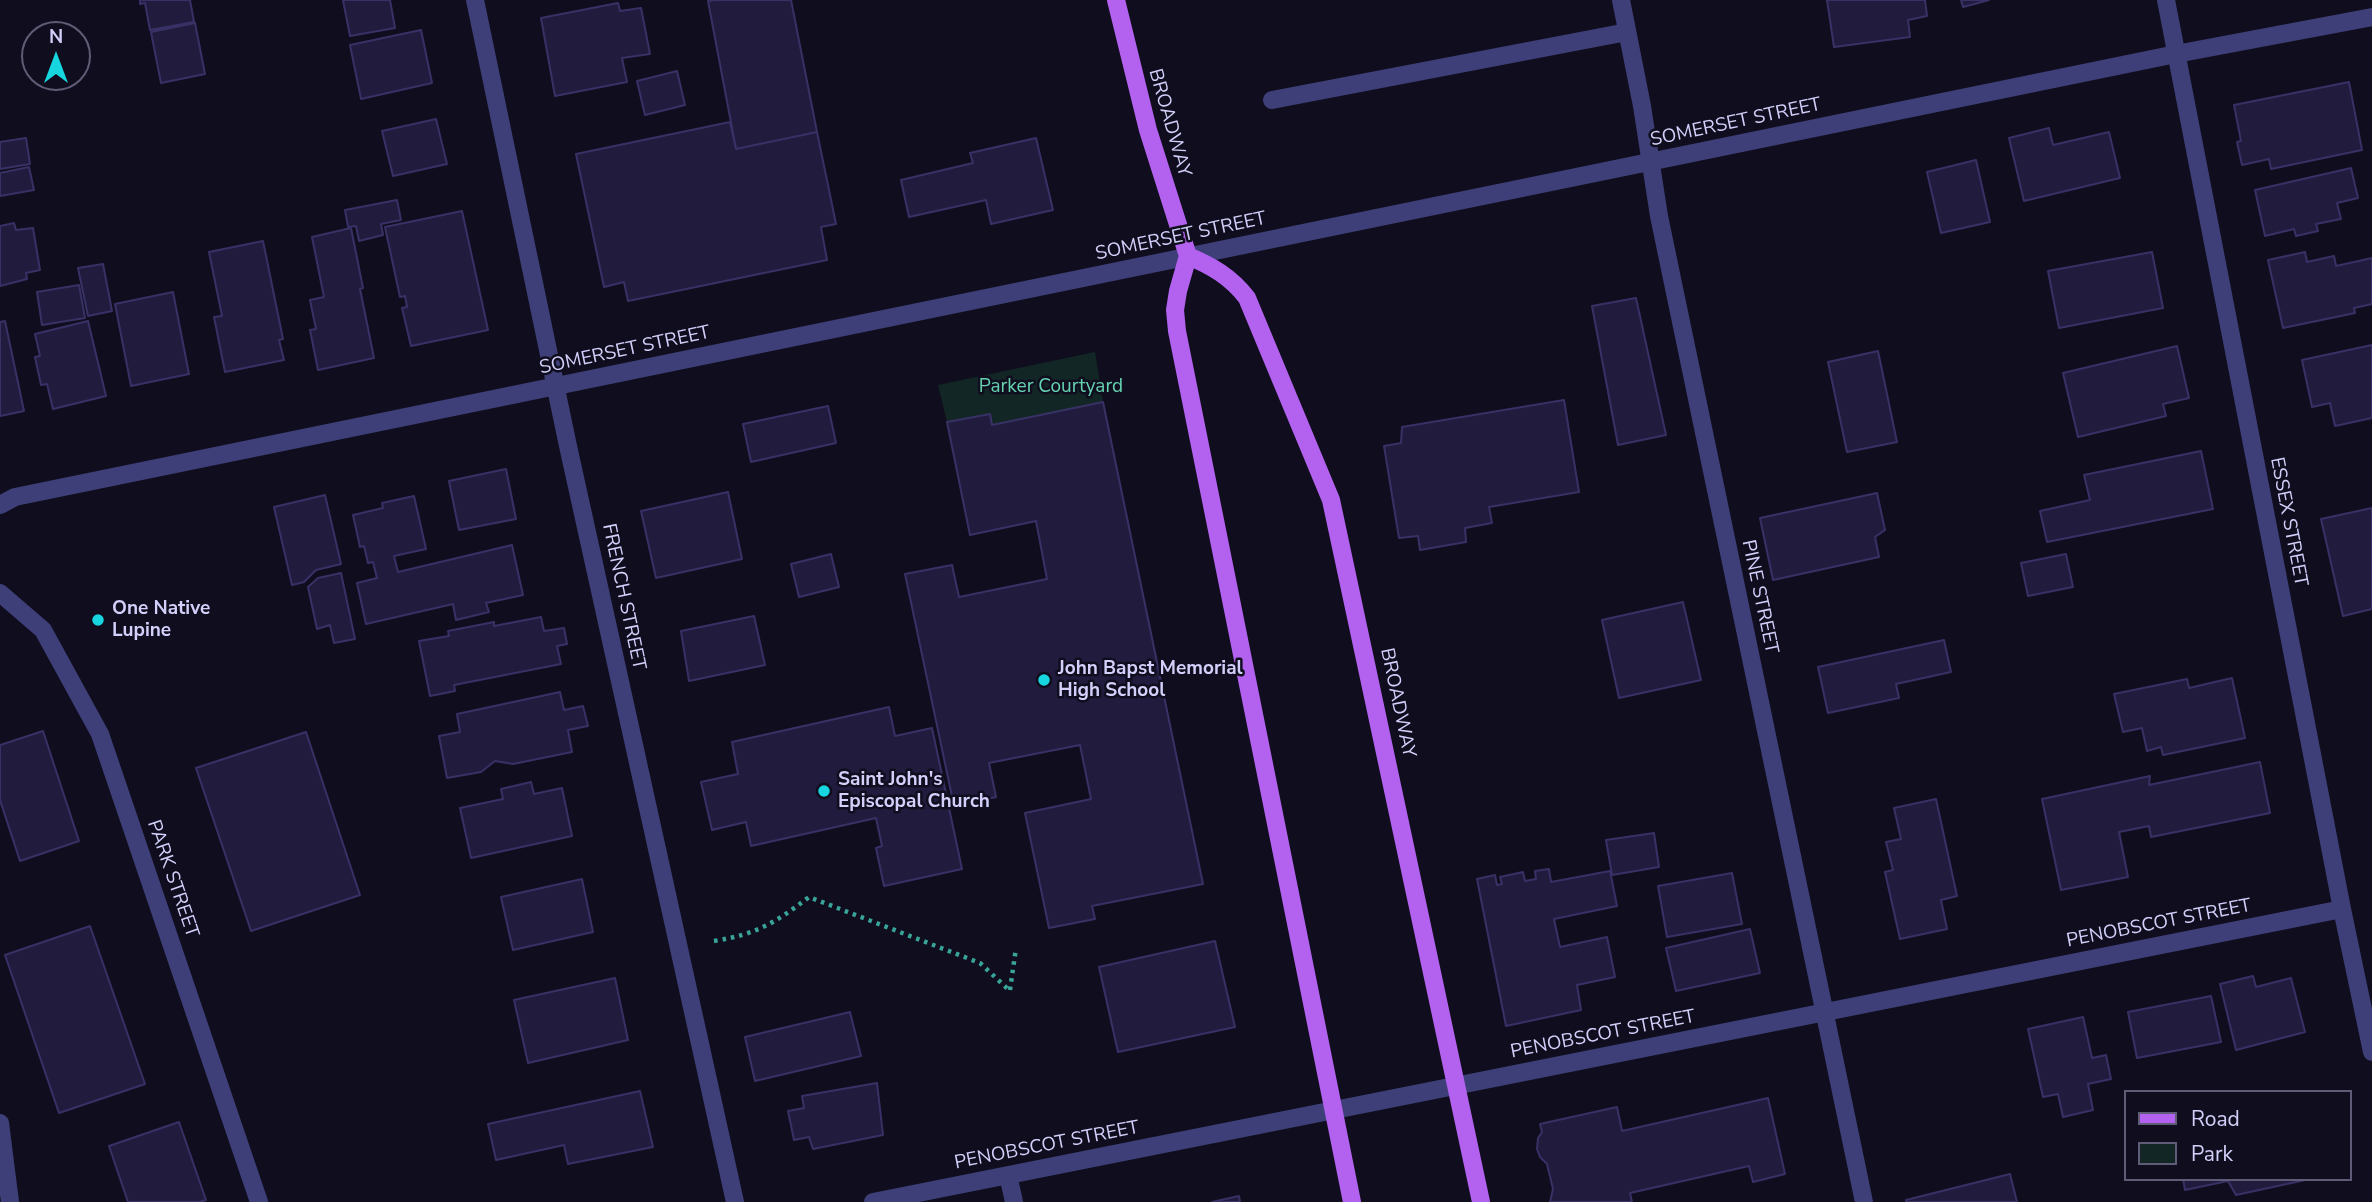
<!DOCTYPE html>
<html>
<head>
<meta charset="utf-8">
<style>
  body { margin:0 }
  #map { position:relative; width:2372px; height:1202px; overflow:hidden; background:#100e1e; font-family:"Nunito Sans",sans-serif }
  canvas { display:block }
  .legend { position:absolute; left:2124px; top:1090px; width:228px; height:91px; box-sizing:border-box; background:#100e1e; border:2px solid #5e5c76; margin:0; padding:9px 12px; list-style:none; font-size:21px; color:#d2d0fa }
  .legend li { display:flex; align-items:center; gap:14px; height:35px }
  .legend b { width:35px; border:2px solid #5e5c76 }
  .north { position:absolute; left:21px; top:21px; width:70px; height:70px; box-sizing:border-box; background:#100e1e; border:2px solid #5e5c76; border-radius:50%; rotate:0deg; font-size:19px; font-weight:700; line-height:28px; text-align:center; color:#d2d0fa }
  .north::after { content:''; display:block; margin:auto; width:24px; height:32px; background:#17d6df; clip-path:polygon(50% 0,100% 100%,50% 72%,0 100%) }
</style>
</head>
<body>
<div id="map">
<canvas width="2372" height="1202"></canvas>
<ul class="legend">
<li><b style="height:9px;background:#b262ef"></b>Road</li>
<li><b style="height:19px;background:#122725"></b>Park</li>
</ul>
<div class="north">N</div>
</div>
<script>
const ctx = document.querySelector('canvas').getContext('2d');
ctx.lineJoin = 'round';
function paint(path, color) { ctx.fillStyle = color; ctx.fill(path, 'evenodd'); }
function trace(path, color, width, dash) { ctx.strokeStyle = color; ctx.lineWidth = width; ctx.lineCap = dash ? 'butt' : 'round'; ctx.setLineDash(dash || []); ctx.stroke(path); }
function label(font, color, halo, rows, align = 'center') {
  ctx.font = font + ' "Nunito Sans",sans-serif'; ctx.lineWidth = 5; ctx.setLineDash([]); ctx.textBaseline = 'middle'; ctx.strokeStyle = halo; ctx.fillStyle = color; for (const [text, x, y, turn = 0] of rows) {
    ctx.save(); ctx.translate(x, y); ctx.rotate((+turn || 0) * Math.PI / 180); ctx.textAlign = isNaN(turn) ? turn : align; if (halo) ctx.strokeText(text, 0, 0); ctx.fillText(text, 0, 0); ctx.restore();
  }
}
const green = new Path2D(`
  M1095 352 1103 402 992 425 990 414 947 422 938 385Z`);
const building = new Path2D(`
  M140 0H190L194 22 150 30 145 3 140 4Z
  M343 0H390L395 28 350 36Z
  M715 0H791L817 132 736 149 708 1Z
  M1827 0H1925L1927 16 1908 20 1910 37 1834 47Z
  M1961 0H1989L1963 7Z
  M618 3 620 11 641 8 650 54 622 58 627 82 555 96 541 18Z
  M195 23 205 74 161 83 151 32Z
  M421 30 432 83 361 99 350 45Z
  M677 71 685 105 645 115 637 81Z
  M2349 82 2362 150 2271 169 2269 159 2242 165 2237 142 2241 141 2234 105Z
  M436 119 447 164 393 176 382 131Z
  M730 122 736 149 817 132 836 224 821 227 827 260 628 301 624 282 604 287 576 154Z
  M2049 128 2053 145 2109 132 2120 178 2024 201 2009 138Z
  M26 138 30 164 0 169V142Z
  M1036 138 1053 210 991 224 986 200 909 217 901 180 973 163 970 153Z
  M1976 160 1990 222 1941 233 1927 172Z
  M29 167 34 190 0 196V173Z
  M2351 168 2358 198 2337 203 2341 219 2316 224 2318 231 2296 236 2294 229 2265 236 2255 190Z
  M397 200 401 220 381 224 383 235 359 241 356 226 348 227 345 210Z
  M462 211 488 330 411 346 402 308 407 307 405 296 400 297 385 227Z
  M14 223 16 230 33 228 40 270 26 273 27 279 0 286V226Z
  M351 228 363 288 360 289 374 358 318 370 310 330 316 329 310 300 324 297 312 237Z
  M263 241 283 339 279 340 284 360 225 372 214 317 222 316 209 252Z
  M2152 252 2163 308 2059 328 2048 271Z
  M2305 252 2307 262 2334 256 2336 266 2372 258V304L2354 308 2355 313 2283 328 2268 260Z
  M103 264 112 311 88 316 78 268Z
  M79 285 85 318 42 325 37 292Z
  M173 292 189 374 131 386 115 304Z
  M1636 298 1666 435 1618 445 1592 306Z
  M5 321 24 411 0 416V322Z
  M88 321 106 396 53 409 47 384 41 385 35 357 40 356 35 334Z
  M2372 345V418L2335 426 2330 403 2312 407 2302 360Z
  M2177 346 2189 398 2163 404 2166 416 2078 437 2063 373Z
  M1878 351 1897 442 1847 452 1828 362Z
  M1564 400 1579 492 1489 507 1492 523 1465 528 1466 542 1420 550 1418 536 1399 538 1384 446 1401 443 1402 427Z
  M1103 402 1203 884 1092 906 1095 919 1049 928 1025 813 1091 799 1080 745 989 763 996 797 954 806 905 574 952 565 959 597 1047 579 1036 521 970 535 947 422 990 414 992 425Z
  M828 406 836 443 751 462 743 424Z
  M2201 451 2213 509 2047 542 2040 511 2090 500 2084 475Z
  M506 469 516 519 459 530 449 481Z
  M728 492 742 559 656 578 641 511Z
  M1877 493 1885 530 1875 537 1879 557 1773 580 1760 518Z
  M325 495 341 564 316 570 304 582 292 585 274 507Z
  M414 496 426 549 394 556 398 572 512 545 523 595 486 603 489 612 456 620 453 604 366 624 357 583 377 578 373 562 368 563 364 546 360 547 353 515 383 508 382 503Z
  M2372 508V609L2343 616 2321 519Z
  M831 554 839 587 799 597 791 564Z
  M2066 554 2073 587 2028 596 2021 563Z
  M341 573 355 639 334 643 330 625 317 629 308 587 318 578Z
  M1683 602 1701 680 1619 698 1602 620Z
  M754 616 765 665 689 681 681 631Z
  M541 617 544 631 564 628 567 644 557 646 561 664 454 685 455 691 430 696 419 641 449 636 448 631 494 622V626Z
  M1944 640 1951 672 1896 684 1899 698 1828 713 1818 667Z
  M2232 678 2245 738 2163 755 2161 747 2147 751 2142 728 2123 732 2114 694 2187 679 2189 688Z
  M560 692 564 710 583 706 588 726 568 730 572 752 513 764 495 761 481 772 447 778 439 736 460 732 457 714Z
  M889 707 895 736 932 728 962 869 884 886 876 848 882 846 876 818 751 846 746 822 712 830 701 782 738 774 732 742Z
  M43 731 79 841 20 861 0 800V745Z
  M306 732 360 895 251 931 196 768Z
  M2260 762 2270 813 2151 837 2149 826 2119 832 2128 877 2061 890 2042 799 2150 776 2149 785Z
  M531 782 534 794 562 788 572 836 471 858 460 808 503 799 501 789Z
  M1936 799 1957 896 1941 900 1947 929 1900 939 1885 872 1893 870 1886 842 1901 839 1894 808Z
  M1654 833 1659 867 1612 875 1606 840Z
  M1549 869 1551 882 1610 871 1617 906 1554 919 1560 947 1607 937 1615 977 1577 985 1581 1010 1506 1026 1477 879 1495 875 1497 885 1502 884 1500 877 1523 872 1525 881 1536 879 1535 871Z
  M1732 873 1742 924 1667 937 1658 886Z
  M582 879 593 932 513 950 501 897Z
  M90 926 145 1084 59 1113 5 955Z
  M1750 929 1760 973 1676 991 1666 948Z
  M1215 941 1235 1027 1118 1052 1099 967Z
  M2253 976 2256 987 2291 978 2305 1032 2236 1050 2220 984Z
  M615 978 628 1040 528 1063 514 1000Z
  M2211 996 2221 1042 2137 1058 2128 1012Z
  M850 1012 861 1056 755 1081 745 1037Z
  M2083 1017 2092 1058 2106 1055 2111 1079 2088 1084 2093 1110 2063 1117 2058 1094 2043 1097 2028 1029Z
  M877 1083 883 1135 813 1149 809 1137 794 1140 788 1111 804 1108 802 1096Z
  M640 1091 653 1147 568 1164 564 1145 496 1160 488 1124Z
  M1768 1098 1785 1174 1753 1182 1749 1166 1630 1193 1632 1202H1550L1553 1189 1547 1164 1540 1157 1537 1149 1538 1138 1542 1132 1540 1124 1617 1107 1622 1131Z
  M179 1122 206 1200 199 1202H128L109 1146Z
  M2010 1174 2017 1202H1906V1200Z
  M2183 1179H2310L2236 1195 2228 1181 2185 1190Z
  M1239 1196 1240 1202H1212Z`);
const path = new Path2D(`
  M714 941C757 934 775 923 809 897L980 963 1010 991
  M1010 990 1016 948`);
const minor = new Path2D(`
  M475 0 568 446 735 1202
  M1621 0 1642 106 1659 216 1864 1202
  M2166 0 2342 909 2372 1052
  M1272 100 1627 32
  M0 505 15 497 2176 54 2372 17
  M0 593 43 630 100 734 259 1202
  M0 1123 10 1202
  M1008 1175 1014 1202
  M873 1202 2342 909`);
const major = new Path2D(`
  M1116 0 1148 130 1188 256 1178 291 1175 310 1177 331 1352 1202
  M1188 256C1212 266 1231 277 1247 298L1331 500 1481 1202`);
const markers = [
  [98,620,7,"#17d6df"],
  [1044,680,7,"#17d6df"],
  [824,791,7,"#17d6df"]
];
const streetNames = [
  ["BROADWAY",1169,123,74],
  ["SOMERSET STREET",1736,123,-12],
  ["SOMERSET STREET",1181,237,-12],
  ["SOMERSET STREET",625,351,-12],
  ["ESSEX STREET",2288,522,79],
  ["FRENCH STREET",623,597,78],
  ["PINE STREET",1759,597,78],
  ["BROADWAY",1397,703,78],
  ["PARK STREET",172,879,71],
  ["PENOBSCOT STREET",2159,924,-11],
  ["PENOBSCOT STREET",1603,1035,-11],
  ["PENOBSCOT STREET",1047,1146,-11]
];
const parkNames = [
  ["Parker Courtyard",1051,387]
];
const poiNames = [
  ["One Native",112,609],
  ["Lupine",112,631],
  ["John Bapst Memorial",1058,669],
  ["High School",1058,691],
  ["Saint John's",838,780],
  ["Episcopal Church",838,802]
];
paint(green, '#122725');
paint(building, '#211c3d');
trace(building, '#383166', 2);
trace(path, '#39a498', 4.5, [3.5, 5]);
trace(minor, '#3e3f78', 18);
trace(major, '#b262ef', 18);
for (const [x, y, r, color] of markers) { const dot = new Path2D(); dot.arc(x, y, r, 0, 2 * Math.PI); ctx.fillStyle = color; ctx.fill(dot); trace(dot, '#100e1e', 2.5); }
label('19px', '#d2d0fa', '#100e1e', streetNames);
label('19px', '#64d2b0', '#100e1e', parkNames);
label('bold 19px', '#d2d0fa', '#100e1e', poiNames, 'left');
</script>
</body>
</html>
